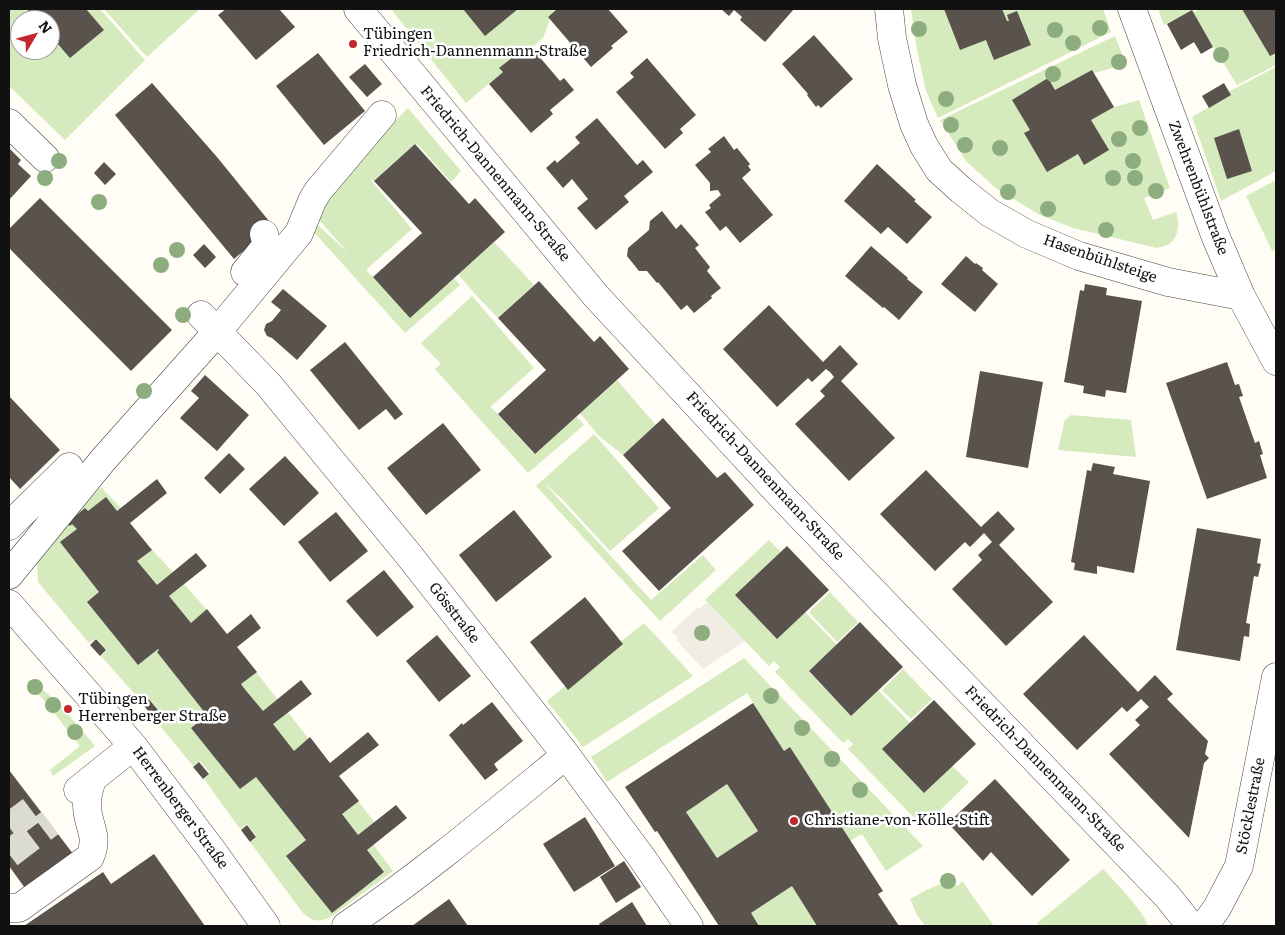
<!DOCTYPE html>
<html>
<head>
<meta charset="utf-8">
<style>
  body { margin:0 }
  #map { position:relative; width:1285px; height:935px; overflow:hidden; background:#fffdf5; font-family:Literata,serif }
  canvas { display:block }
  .frame { position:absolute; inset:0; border:10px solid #111; pointer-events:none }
  .north { position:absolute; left:10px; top:10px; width:50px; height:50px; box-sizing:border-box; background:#fff; border:1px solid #a0a0a0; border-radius:50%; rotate:53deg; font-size:14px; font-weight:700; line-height:20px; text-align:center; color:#111 }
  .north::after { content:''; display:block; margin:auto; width:18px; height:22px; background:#c4262e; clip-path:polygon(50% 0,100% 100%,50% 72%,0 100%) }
</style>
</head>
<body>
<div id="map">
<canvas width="1285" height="935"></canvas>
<div class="frame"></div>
<div class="north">N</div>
</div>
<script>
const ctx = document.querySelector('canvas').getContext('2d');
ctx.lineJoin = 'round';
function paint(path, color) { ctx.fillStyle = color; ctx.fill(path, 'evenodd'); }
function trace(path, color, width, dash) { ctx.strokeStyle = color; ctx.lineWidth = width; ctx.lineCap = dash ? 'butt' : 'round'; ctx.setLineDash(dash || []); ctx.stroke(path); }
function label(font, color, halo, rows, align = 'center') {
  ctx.font = font + ' Literata,serif'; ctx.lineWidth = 5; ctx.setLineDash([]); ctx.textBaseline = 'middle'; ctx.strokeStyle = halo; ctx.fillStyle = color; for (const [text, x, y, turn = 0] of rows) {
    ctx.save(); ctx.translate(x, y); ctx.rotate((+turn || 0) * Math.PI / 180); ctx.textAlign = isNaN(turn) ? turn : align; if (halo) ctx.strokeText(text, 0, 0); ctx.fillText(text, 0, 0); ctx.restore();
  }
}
const green = new Path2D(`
  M9 9H100L145 60 65 140 9 86ZM20 20H50V50H20Z
  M104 9H200L147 57Z
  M391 9H556L552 14 543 38 466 103Z
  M911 9H1103L1111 32 938 118 926 91 917 50Z
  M1158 9H1196L1164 25Z
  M1200 9H1276V65L1237 85 1192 13Z
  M1115 36 1126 64 1091 74 1111 108 1139 100 1170 188 1144 198 1153 220 1176 212C1180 223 1179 237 1169 244 1166 246 1160 247 1157 248L1073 228 1040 215 997 189 966 161 940 120Z
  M1276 67V171L1221 201 1192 117 1230 95 1228 92Z
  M408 108 461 171 451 182 417 144H415L374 181 370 179 412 229 366 270 373 277 454 278 460 285 405 333 311 229 317 224 348 253 320 221 311 220 329 187Z
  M1276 180V249L1272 251 1246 196Z
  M494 242 534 285 498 318 476 295 458 274Z
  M472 296 534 368 490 407 498 414 534 454 576 416 584 425 528 473 435 369 441 364 421 343Z
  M617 380 656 425 623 455 599 436 580 413Z
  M1071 415 1131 420 1136 457 1058 450 1065 420Z
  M594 434 659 508 610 551 562 499 544 483 651 600 703 555 716 570 660 621 536 486Z
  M101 487 122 509 118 513 184 584 207 610 376 824 364 832 393 871 332 916C320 922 314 923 303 913L250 842 257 837 247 824 240 829 204 779 210 773 200 761 193 766 152 716 159 710 148 697 142 702 101 656 107 650 96 638 89 643 38 582 37 563 43 548Z
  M769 540 781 552 736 595 805 612 837 645 809 672 851 716 878 690 910 723 924 793 952 766 969 782 928 822 924 818 919 823 848 749 853 744 848 739 843 743 775 672 780 667 774 661 769 666 705 600Z
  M830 592 858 622 837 642 809 612Z
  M644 623 693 676 583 747 547 701Z
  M744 658 923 846 886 871 862 834 850 841 790 747 784 751 747 693 607 782 591 757Z
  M903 669 932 699 911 719 882 690Z
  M32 680 62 707 95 746 53 776 50 770 80 746 47 704 27 681Z
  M727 784 758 831 717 858 686 812Z
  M1103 869C1115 882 1144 911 1148 926H1039L1037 923Z
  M962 881 994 926H925L917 915 910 899C924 892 943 878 958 886Z
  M792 886 817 926H759L751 913Z`);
const plaza = new Path2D(`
  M707 602 745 641 703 669 676 640 678 638 671 632 697 608 699 609Z`);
const building = new Path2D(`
  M27 9H86L104 30 70 58 50 35V20H37Z
  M226 9H279L295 27 256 60 218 15Z
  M463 9H518L485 36Z
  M557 9H608L628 32 611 46 613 48 591 67 548 17Z
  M721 9H794L765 42 740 20 742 17 734 10 729 16Z
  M944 9H1002L1007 21H1009L1007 15 1017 11 1031 45 994 60 986 40 960 50Z
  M1242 9H1276V53L1270 56Z
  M1192 10 1213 47 1201 54 1194 42 1181 50 1167 24Z
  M814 35 853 79 821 108 818 105 816 107 807 95 808 94 782 64Z
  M531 47 560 81 564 78 574 90 550 110 553 114 531 133 489 84 503 72 499 68 513 57 516 59Z
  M318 53 365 111 324 145 276 86Z
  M647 58 696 115 680 129 683 133 665 149 616 92 634 77 630 73Z
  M365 64 382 84 367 97 349 77Z
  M1092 70 1114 107 1091 120 1109 150 1084 165 1078 154 1047 172 1024 133 1030 130 1012 100 1048 78 1055 90Z
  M152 83 217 157 273 226 234 259 115 115Z
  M1224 83 1231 95 1209 108 1202 96Z
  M597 118 637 165 643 160 653 172 624 196 629 202 596 230 577 208 588 199 572 179 563 188 546 168 555 160 557 163 580 143 575 137Z
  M1239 129 1252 171 1227 179 1214 138Z
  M724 136 734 150 737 148 750 164 748 166 751 170 742 178 773 215 740 243 726 226 720 231 705 212 711 208 709 205 721 195 718 190 710 191V183L695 165 711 152 708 149Z
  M415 144 469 204 475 198 505 232 410 318 373 277 422 233 374 181Z
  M9 148 21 160 18 164 31 176 9 200Z
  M104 162 116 174 105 185 94 173Z
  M877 164 916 200 914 201 932 217 907 244 888 227 881 234 844 201Z
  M40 198 172 330 131 371 9 248V229Z
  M662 211 676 229 681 224 699 245 695 248 710 267 707 271 721 288 711 296 712 298 694 313 687 305 681 310 658 282 657 283 647 271H639L627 256 628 248 649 230 650 221Z
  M204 244 216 257 205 268 193 255Z
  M871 246 908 278 907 279 923 292 899 320 884 307 883 308 845 276Z
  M966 256 975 264 976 263 983 268 982 270 998 284 975 312 941 284Z
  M539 281 594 342 600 336 629 369 535 454 498 414 546 370 498 318Z
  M1085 284 1107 288 1106 295 1142 301 1126 393 1106 390 1105 397 1083 393 1084 386 1064 382 1080 290 1084 291Z
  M283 289 327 326 297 360 272 338 267 336 264 330 266 324 272 321 281 310 271 302Z
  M769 305 823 362 840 345 858 364 841 381 895 438 849 481 795 424 825 396 820 391 834 377 830 372 826 369 812 382 808 378 777 407 723 349Z
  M345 342 403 414 395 420 386 409 359 430 310 370Z
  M1227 362 1235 385 1239 384 1243 396 1239 397 1255 443 1259 441 1263 454 1260 455 1267 478 1207 499 1166 383Z
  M980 371 1043 382 1028 468 966 457Z
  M205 375 249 415 217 451 180 418 199 398 191 391Z
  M9 396 60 450 20 489 9 477Z
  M663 418 717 478 725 472 754 505 659 591 622 551 671 508 623 455Z
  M443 423 481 470 426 515 387 468Z
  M229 453 245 469 220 494 204 478Z
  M285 456 319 493 284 526 249 489Z
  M1093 463 1115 467 1113 474 1150 481 1134 573 1097 566V574L1074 570 1075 563 1071 562 1087 470 1091 471Z
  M926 470 981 527 998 511 1015 529 999 545 1053 602 1006 646 952 589 982 560 978 555 992 542 984 533 970 547 965 542 935 571 880 514Z
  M157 479 167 493 130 523 152 550 137 561 157 585 196 553 207 566 169 596 191 623 207 609 227 634 251 614 261 628 237 647 257 672 241 684 243 687 263 711 301 680 312 694 273 724 294 751 310 737 330 763 368 732 379 745 339 776 359 801 342 814 358 835 396 805 407 818 367 850 384 872 332 913 286 856 306 840 256 777 240 789 191 728 210 713 209 711 206 714 157 652 159 650 158 649 138 665 87 602 99 592 60 542 77 529 72 524 70 526 67 523 85 508 88 511 106 497 117 511Z
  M514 510 552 557 496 602 459 555Z
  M336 512 368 551 330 582 298 542Z
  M1197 528 1261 539 1257 563 1261 564 1258 577 1254 576 1246 623 1250 624 1249 637 1244 636 1240 661 1176 650Z
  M787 546 829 590 777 639 735 595Z
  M384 570 414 607 377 637 346 601Z
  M585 597 623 644 568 690 530 642Z
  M860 622 903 667 851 716 809 671Z
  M437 635 471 676 439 702 406 661Z
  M1084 635 1138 692 1155 675 1173 694 1167 699 1208 741 1205 754 1209 758 1204 763 1189 838 1109 754 1140 725 1135 720 1149 707 1141 699 1127 712 1122 707 1077 750 1023 694Z
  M96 639 106 650 100 656 90 645Z
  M148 698 158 710 151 715 142 703Z
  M934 700 976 744 924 793 882 749Z
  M492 702 523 741 494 764 498 770 485 780 449 735 462 723 463 725Z
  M753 703 784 751 790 747 883 891 878 894 899 926H817L792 886 751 913 759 926H719L657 831 655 832 625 787ZM727 784 758 831 717 858 686 812Z
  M199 762 209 774 203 779 193 767Z
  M9 770 77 859 30 895 9 866Z
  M995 779 1070 860 1032 896 991 852 983 861 948 823Z
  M585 817 615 866 574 892 543 844Z
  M247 825 256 837 250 842 241 830Z
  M154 854 205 926H24L103 872 111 884Z
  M624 861 641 887 616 903 600 877Z
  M449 899 468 926H412Z
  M632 902 647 926H600L599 924Z`);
const minorTunnel = new Path2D(`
  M9 827 37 806
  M9 854 50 823`);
const minor = new Path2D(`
  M358 9 596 296 786 501 1167 896 1191 926
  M889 9 892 38 902 85 914 124 924 146 939 170 961 190 990 213 1027 234 1079 256 1168 282 1241 296
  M1132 9 1215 235 1241 296 1276 361
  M9 123 45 158
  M245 272 267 245 264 234
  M201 315 268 384 408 554 566 755 642 858 689 926
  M9 526 69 467
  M9 575 103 460 217 332 299 233 312 201 318 191 382 115
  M9 604 133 746 211 849 266 926
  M78 790 133 746
  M9 908H19L90 857C100 834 86 825 87 802 87 795 90 786 92 779
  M346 926C423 874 494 814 566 755
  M1204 926 1217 908 1239 866 1276 677`);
const trees = [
  [1100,28],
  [919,29],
  [1055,30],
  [1073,43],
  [1221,55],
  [1119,62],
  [1053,74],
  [946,99],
  [951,125],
  [1140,128],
  [1119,139],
  [965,145],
  [1000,148],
  [59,161],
  [1133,161],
  [45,178],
  [1113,178],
  [1135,178],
  [1156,191],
  [1008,192],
  [99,202],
  [1048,209],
  [1106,230],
  [177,250],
  [161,265],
  [183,315],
  [144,391],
  [702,633],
  [35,687],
  [771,696],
  [53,705],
  [802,728],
  [75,732],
  [832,759],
  [860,790],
  [948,881]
];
const markers = [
  [353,44,5,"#c4262e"],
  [68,709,5,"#c4262e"],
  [794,821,5,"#c4262e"]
];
const poiNames = [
  ["Tübingen",363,35],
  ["Friedrich-Dannenmann-Straße",363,52],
  ["Tübingen",78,700],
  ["Herrenberger Straße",78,717],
  ["Christiane-von-Kölle-Stift",804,821]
];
const streetNames = [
  ["Friedrich-Dannenmann-Straße",495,174,50],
  ["Zwehrenbühlstraße",1198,188,69],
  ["Hasenbühlsteige",1100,259,19],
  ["Friedrich-Dannenmann-Straße",765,476,47],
  ["Gösstraße",454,613,52],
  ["Friedrich-Dannenmann-Straße",1045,769,46],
  ["Stöcklestraße",1251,806,-79],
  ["Herrenberger Straße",180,808,53]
];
paint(green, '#d5ebbd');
paint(plaza, '#f1ede2');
paint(building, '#5a524d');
trace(minorTunnel, '#dbdad3', 28, [28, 14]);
trace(minor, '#444', 29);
trace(minor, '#fff', 28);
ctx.fillStyle = '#8dad7f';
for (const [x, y] of trees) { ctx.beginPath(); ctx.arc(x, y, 8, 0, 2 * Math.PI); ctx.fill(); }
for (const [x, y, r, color] of markers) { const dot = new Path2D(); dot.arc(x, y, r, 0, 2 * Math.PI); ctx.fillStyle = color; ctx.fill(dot); trace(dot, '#fff', 2); }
label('15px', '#111', '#fff', poiNames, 'left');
label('15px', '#111', '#fff', streetNames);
</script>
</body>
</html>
